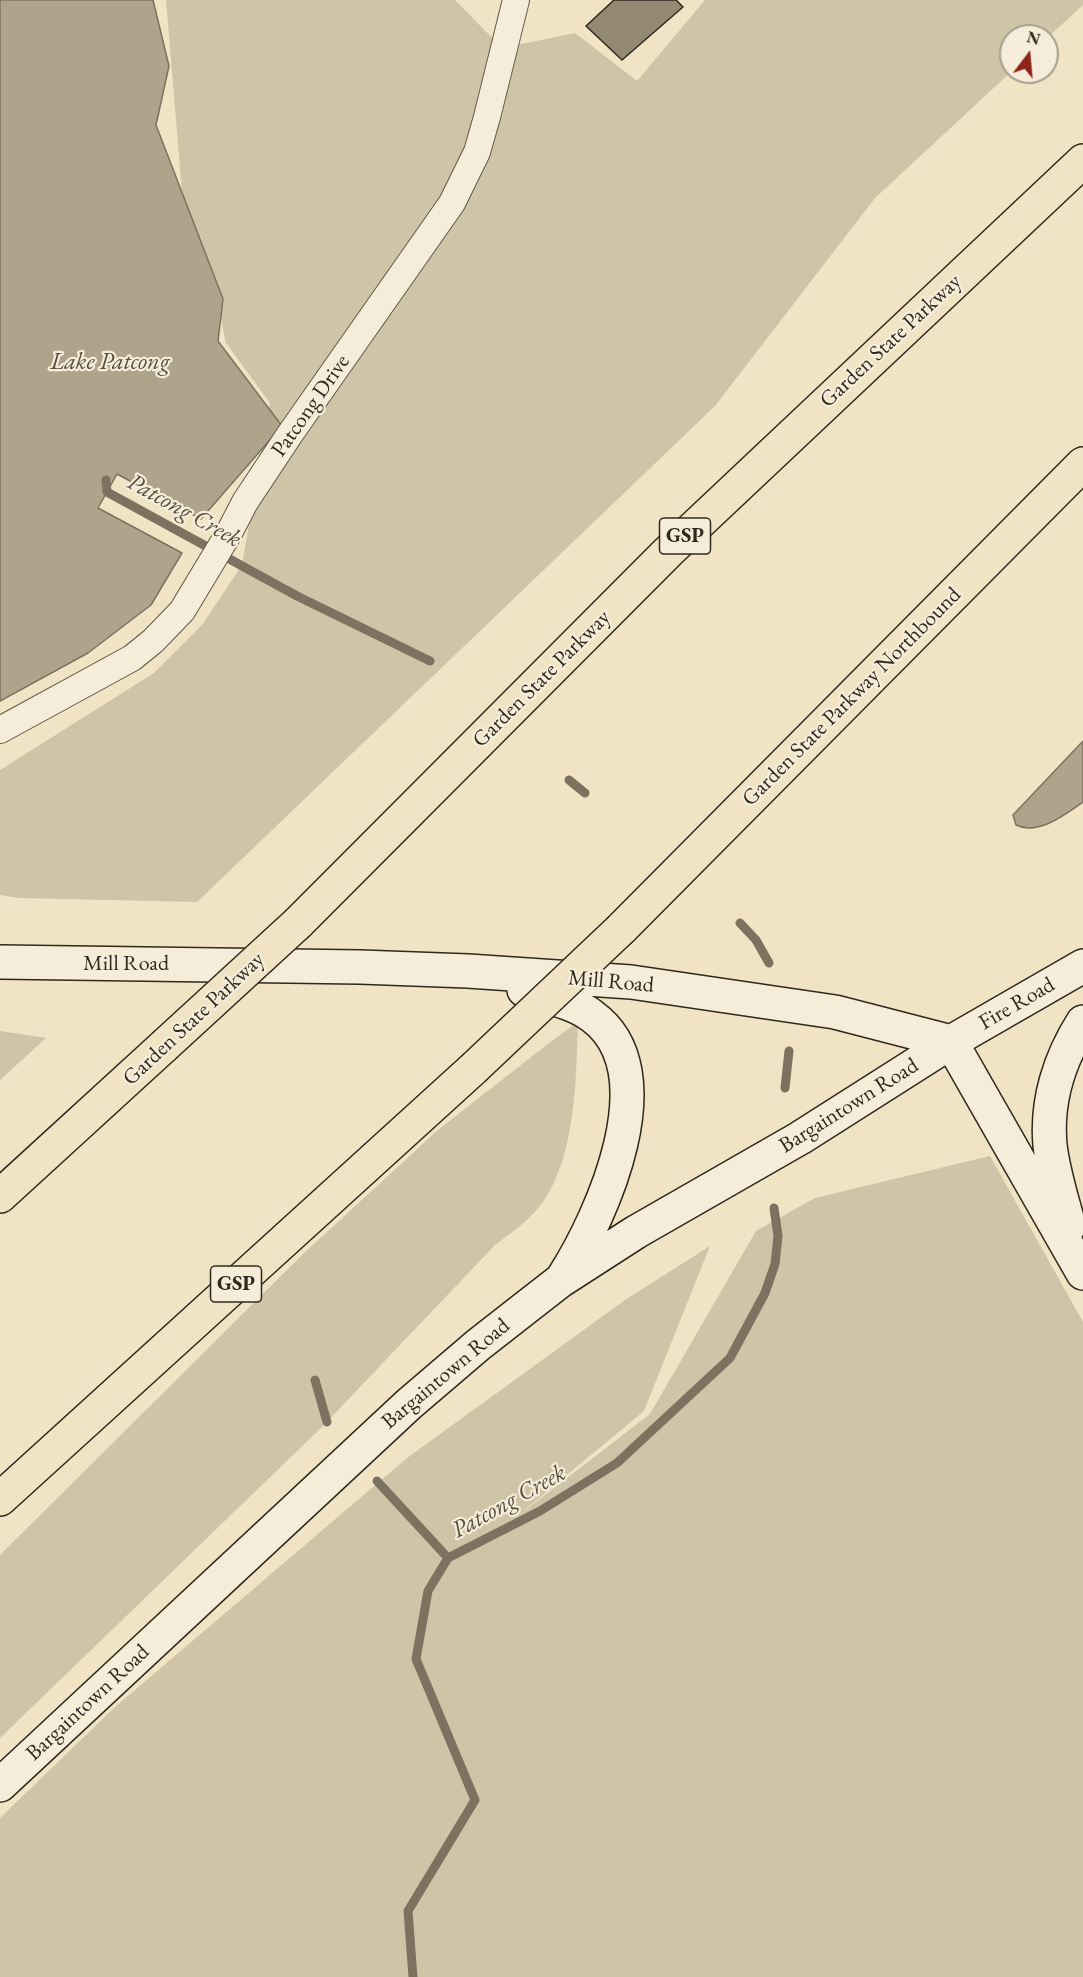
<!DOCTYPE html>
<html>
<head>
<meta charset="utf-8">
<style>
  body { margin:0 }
  #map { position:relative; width:1083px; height:1977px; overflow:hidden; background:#f0e4c4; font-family:"EB Garamond",serif }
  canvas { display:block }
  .north { position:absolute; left:999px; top:24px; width:60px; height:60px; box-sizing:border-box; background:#f5edd9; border:2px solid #a69e8e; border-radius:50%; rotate:16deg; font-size:16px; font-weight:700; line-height:24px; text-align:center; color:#30281d }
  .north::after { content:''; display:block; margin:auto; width:21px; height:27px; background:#8f2418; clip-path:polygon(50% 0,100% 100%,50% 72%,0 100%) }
</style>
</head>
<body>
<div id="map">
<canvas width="1083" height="1977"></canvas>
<div class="north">N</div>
</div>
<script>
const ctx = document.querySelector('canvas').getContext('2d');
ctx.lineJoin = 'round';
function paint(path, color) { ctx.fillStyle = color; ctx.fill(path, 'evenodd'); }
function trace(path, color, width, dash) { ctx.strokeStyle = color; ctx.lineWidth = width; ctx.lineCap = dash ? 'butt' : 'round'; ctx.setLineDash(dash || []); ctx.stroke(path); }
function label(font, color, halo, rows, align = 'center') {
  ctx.font = font + ' "EB Garamond",serif'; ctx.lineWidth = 4.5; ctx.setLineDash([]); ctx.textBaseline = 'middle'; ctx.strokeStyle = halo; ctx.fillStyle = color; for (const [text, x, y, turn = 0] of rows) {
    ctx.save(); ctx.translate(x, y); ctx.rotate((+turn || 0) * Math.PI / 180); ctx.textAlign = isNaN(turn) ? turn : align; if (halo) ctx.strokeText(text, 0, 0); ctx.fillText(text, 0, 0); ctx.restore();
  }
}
const green = new Path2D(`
  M166 0H455L502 48 575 33 637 81 705 0H1083V5L1047 38V36H1011V72L875 198 715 406 197 902 19 898 0 895V770L154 673 202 625 242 565 270 403 226 343 214 286 184 217Z
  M578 1022C576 1078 576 1154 543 1202 530 1220 512 1232 495 1245L322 1427 0 1738V1555L304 1253 438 1130 549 1043Z
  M0 1031 46 1038 0 1080Z
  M990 1156 1083 1322V1977H0V1818L115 1707 407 1458 625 1300 710 1246 644 1411 515 1518 650 1414 756 1231 815 1198Z`);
const water = new Path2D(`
  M0 0H153L169 66 156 125 223 299 218 341 282 426 201 519 117 474 98 508 182 553 151 605 88 653 0 701Z
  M1083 741V802C1066 814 1038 836 1016 825L1013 815Z`);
const stream = new Path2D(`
  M106 480 107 492 297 596 430 661
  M569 780 585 793
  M740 923 756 940 769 963
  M785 1088 789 1051
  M315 1380 327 1422
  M377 1481 448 1558
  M413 1977 408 1911 475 1800 416 1659 428 1591 448 1558 540 1511 617 1463 730 1358 765 1293 775 1264 778 1236 774 1208`);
const building = new Path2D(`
  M614 0H676L683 7 622 60 586 26Z`);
const street = new Path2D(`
  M0 730 132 658 153 641 182 611 229 533 245 502 290 434 452 203 477 152 487 117 516 0`);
const secondary = new Path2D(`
  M0 962 360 967 468 971 631 982 835 1012 951 1042 1083 1273
  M524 990C546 997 574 1002 592 1016 668 1071 602 1216 564 1276
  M1069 1226C1062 1199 1053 1172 1050 1145 1046 1101 1060 1058 1083 1022
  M0 1785 409 1404 478 1345 533 1302 560 1281 636 1232 800 1138 951 1042 1083 966`);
const highway = new Path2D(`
  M298 923 668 552 1083 161
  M621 929 1083 464
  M0 1196 164 1046
  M0 1499 473 1069`);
const highwayBridge = new Path2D(`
  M164 1046 298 923
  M473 1069 621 929`);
const shields = [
  [685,536,51],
  [236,1284,51]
];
const shieldNames = [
  ["GSP",685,536],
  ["GSP",236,1284]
];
const streetNames = [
  ["Garden State Parkway",891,341,-43],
  ["Patcong Drive",311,406,-55],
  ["Garden State Parkway",542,679,-45],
  ["Garden State Parkway Northbound",852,697,-45],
  ["Mill Road",126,964],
  ["Mill Road",611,982,5],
  ["Fire Road",1017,1004,-30],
  ["Garden State Parkway",194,1019,-43],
  ["Bargaintown Road",849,1106,-32],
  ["Bargaintown Road",446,1374,-40],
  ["Bargaintown Road",88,1703,-43]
];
const waterNames = [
  ["Lake Patcong",110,362],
  ["Patcong Creek",184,511,29],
  ["Patcong Creek",509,1502,-29]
];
paint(green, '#cfc4a8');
paint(water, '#afa48b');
trace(water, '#7c725f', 1.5);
trace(stream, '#7c725f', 9);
paint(building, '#948a74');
trace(building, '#30281d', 1.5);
trace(street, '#605747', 28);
trace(secondary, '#30281d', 36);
trace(highway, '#30281d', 36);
trace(street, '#f5edd9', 26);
trace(secondary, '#f5edd9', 33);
trace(highway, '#f0e4c4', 33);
trace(highwayBridge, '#30281d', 36, []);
trace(highwayBridge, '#f0e4c4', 33);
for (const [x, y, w] of shields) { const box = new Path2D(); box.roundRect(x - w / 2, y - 18, w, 36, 4.5); ctx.fillStyle = '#f5edd9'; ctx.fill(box); trace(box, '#30281d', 1.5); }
label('bold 21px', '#30281d', null, shieldNames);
label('22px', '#30281d', '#f5edd9', streetNames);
label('italic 24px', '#564d3e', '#f5edd9', waterNames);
</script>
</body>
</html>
